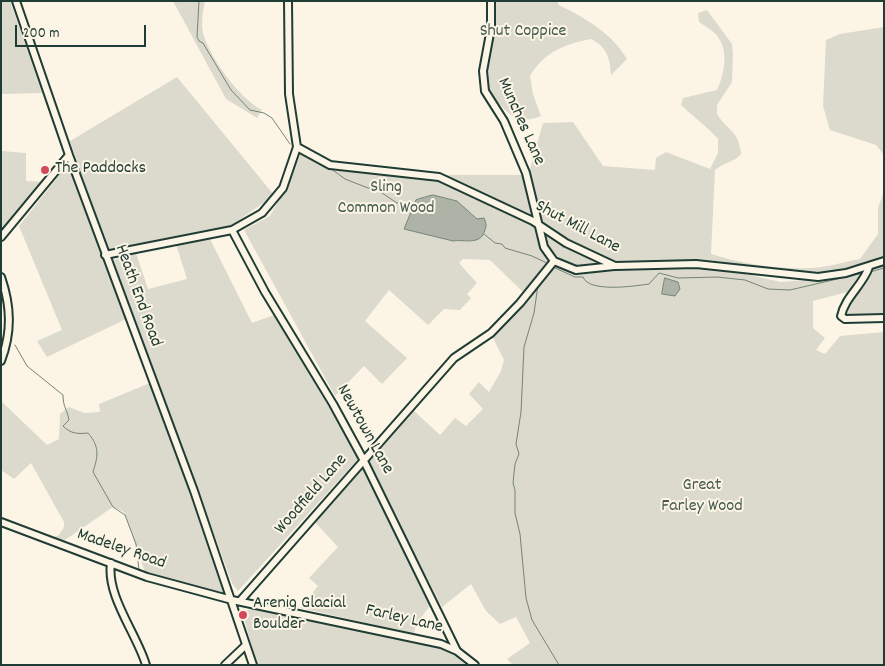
<!DOCTYPE html>
<html>
<head>
<meta charset="utf-8">
<style>
  body { margin:0 }
  #map { position:relative; width:885px; height:666px; overflow:hidden; background:#fcf5e5; font-family:Dekko,sans-serif }
  canvas { display:block }
  .frame { position:absolute; inset:0; border:2px solid #1f3d34; pointer-events:none }
  .scale { position:absolute; left:15px; top:25px; width:131px; height:22px; box-sizing:border-box; border:2px solid #1f3d34; border-top:0; padding-left:6px; font-size:15px; line-height:18px; white-space:nowrap; color:#1f3d34; -webkit-text-stroke:4px #fcf5e5; paint-order:stroke }
</style>
</head>
<body>
<div id="map">
<canvas width="885" height="666"></canvas>
<div class="frame"></div>
<div class="scale">200 m</div>
</div>
<script>
const ctx = document.querySelector('canvas').getContext('2d');
ctx.lineJoin = 'round';
function paint(path, color) { ctx.fillStyle = color; ctx.fill(path, 'evenodd'); }
function trace(path, color, width, dash) { ctx.strokeStyle = color; ctx.lineWidth = width; ctx.lineCap = dash ? 'butt' : 'round'; ctx.setLineDash(dash || []); ctx.stroke(path); }
function label(font, color, halo, rows, align = 'center') {
  ctx.font = font + ' Dekko,sans-serif'; ctx.lineWidth = 4; ctx.setLineDash([]); ctx.textBaseline = 'middle'; ctx.strokeStyle = halo; ctx.fillStyle = color; for (const [text, x, y, turn = 0] of rows) {
    ctx.save(); ctx.translate(x, y); ctx.rotate((+turn || 0) * Math.PI / 180); ctx.textAlign = isNaN(turn) ? turn : align; if (halo) ctx.strokeText(text, 0, 0); ctx.fillText(text, 0, 0); ctx.restore();
  }
}
const green = new Path2D(`
  M1 1H10L42 93 1 94Z
  M173 1H205C203 10 201 23 203 33 210 58 239 98 262 110L257 118 226 99Z
  M494 1H557L559 5C585 18 612 33 627 59L611 75C610 58 607 47 591 39 565 44 544 52 530 76L533 94 541 116C528 122 516 120 506 111 499 103 490 96 488 86 483 66 492 23 494 1Z
  M707 10 732 44 733 55 732 82 717 105V114C728 131 739 131 741 154 733 163 724 162 715 170L711 254C745 265 787 271 822 267 835 265 848 261 860 259L878 234V208L884 191V257L829 275 809 277 767 276 735 267 617 263 567 242 543 225 529 172 543 123 573 122 603 166 655 170 656 158 666 152 710 169 718 153V139C707 126 693 117 681 105L683 98 717 90C724 75 729 52 718 37 714 31 705 26 699 22L698 13Z
  M884 27V155L876 145 830 130 823 106 826 40 840 34Z
  M177 77 274 195 231 226 111 251 108 249 70 141Z
  M1 151 26 153V181L45 182 1 235Z
  M301 152 331 166 438 180 536 226 542 248 550 261 523 292 490 260 463 259 459 263 477 283 467 294 471 298 460 310 444 309 428 325 389 290 365 321 407 358 382 384 364 366 335 396 244 230 270 216 287 185ZM433 195 457 201 477 219 485 233C476 245 465 239 452 241L405 229 416 200Z
  M69 163 126 319 47 357 37 341 62 330 19 226Z
  M440 175H525L537 221Z
  M544 231 609 265 576 268 557 256 545 243Z
  M210 239 252 323 274 315 359 458 238 591 232 583 113 260 136 253 148 289 187 279 176 244Z
  M555 261 575 272 640 268 707 269 732 271 781 282 841 277 865 270 851 291 813 301V328L825 338 816 350 825 354 840 336 884 332V665H513L507 659 530 643 516 617 500 624 486 611 471 584 442 607 366 459 413 410 440 435 455 418 466 426 483 409 469 394 479 382 489 392 501 371 504 360 492 336 518 310Z
  M884 263V316H845L846 308 865 285 871 267Z
  M150 383 226 595 145 572 124 512 113 507 62 542 54 537 59 535 64 527V522L31 463 14 479 1 470V401L47 445 59 439 60 414 69 407 84 413 100 412 99 404Z
  M362 467 430 606 416 624 414 634 301 608 318 586 309 578 338 547 313 520Z
  M257 608 317 619 439 647 449 651 466 665H257L243 615 247 610Z`);
const water = new Path2D(`
  M433 195 457 201 477 219 484 218C486 223 487 225 485 230 481 246 464 239 453 241L404 229 416 200Z
  M665 278 678 282 680 289 675 296 662 294Z`);
const stream = new Path2D(`
  M199 1 197 37 199 41 203 43 231 90 250 110 264 113 272 118 290 144
  M299 152 324 165
  M330 168 345 179 368 188 376 189 397 203 406 204
  M484 234 495 243 502 244 505 248 532 256 547 263
  M553 267 575 277H583C589 293 635 286 649 284L659 273 678 278 717 277 745 280 768 289 790 290 863 273
  M870 272 884 268
  M538 285 534 313 524 347 521 412 516 444 519 454 515 464 513 483 515 490V513L520 534 526 598 532 620 559 665
  M15 345 27 366 63 395C63 407 67 409 69 420L63 426C71 434 78 434 88 433 100 447 98 456 93 472L113 507 125 515 136 544 139 570`);
const minor = new Path2D(`
  M16 1 69 155 194 491 253 665
  M297 147 330 165 439 177 533 221 566 243 615 266 696 264 818 277 846 273 884 261
  M232 230 265 292 333 404 363 459 457 651
  M1 237 69 155
  M105 255 232 230 262 213 283 188 297 147 289 94 288 1
  M554 261 576 270 614 266
  M869 267C863 285 845 297 841 316L845 319 884 318
  M1 277C11 306 12 332 1 361
  M1 522 147 577 232 600 441 644 457 651 475 665
  M111 563C106 596 137 634 146 665
  M240 601 454 358 491 333 520 303 554 261 544 247 526 173 504 121 485 91 483 71 491 28V1
  M225 665 246 645`);
const markers = [
  [45,170,5,"#d1495b"],
  [243,615,5,"#d1495b"]
];
const parkNames = [
  ["Shut Coppice",523,33],
  ["Sling",386,189],
  ["Common Wood",386,210],
  ["Great",702,487],
  ["Farley Wood",702,508]
];
const streetNames = [
  ["Munches Lane",520,122,66],
  ["Shut Mill Lane",577,228,28],
  ["Heath End Road",137,296,70],
  ["Newtown Lane",364,430,61],
  ["Woodfield Lane",312,495,-49],
  ["Madeley Road",121,550,19],
  ["Farley Lane",404,620,13]
];
const poiNames = [
  ["The Paddocks",55,170],
  ["Arenig Glacial",253,605],
  ["Boulder",253,626]
];
paint(green, '#dcdacc');
paint(water, '#aeb3a7');
trace(water, '#758479', 1);
trace(stream, '#758479', 1);
trace(minor, '#1f3d34', 10);
trace(minor, '#fcf5e5', 6);
for (const [x, y, r, color] of markers) { const dot = new Path2D(); dot.arc(x, y, r, 0, 2 * Math.PI); ctx.fillStyle = color; ctx.fill(dot); trace(dot, '#fcf5e5', 2); }
label('18px', '#455c52', '#fcf5e5', parkNames);
label('18px', '#1f3d34', '#fcf5e5', streetNames);
label('18px', '#1f3d34', '#fcf5e5', poiNames, 'left');
</script>
</body>
</html>
